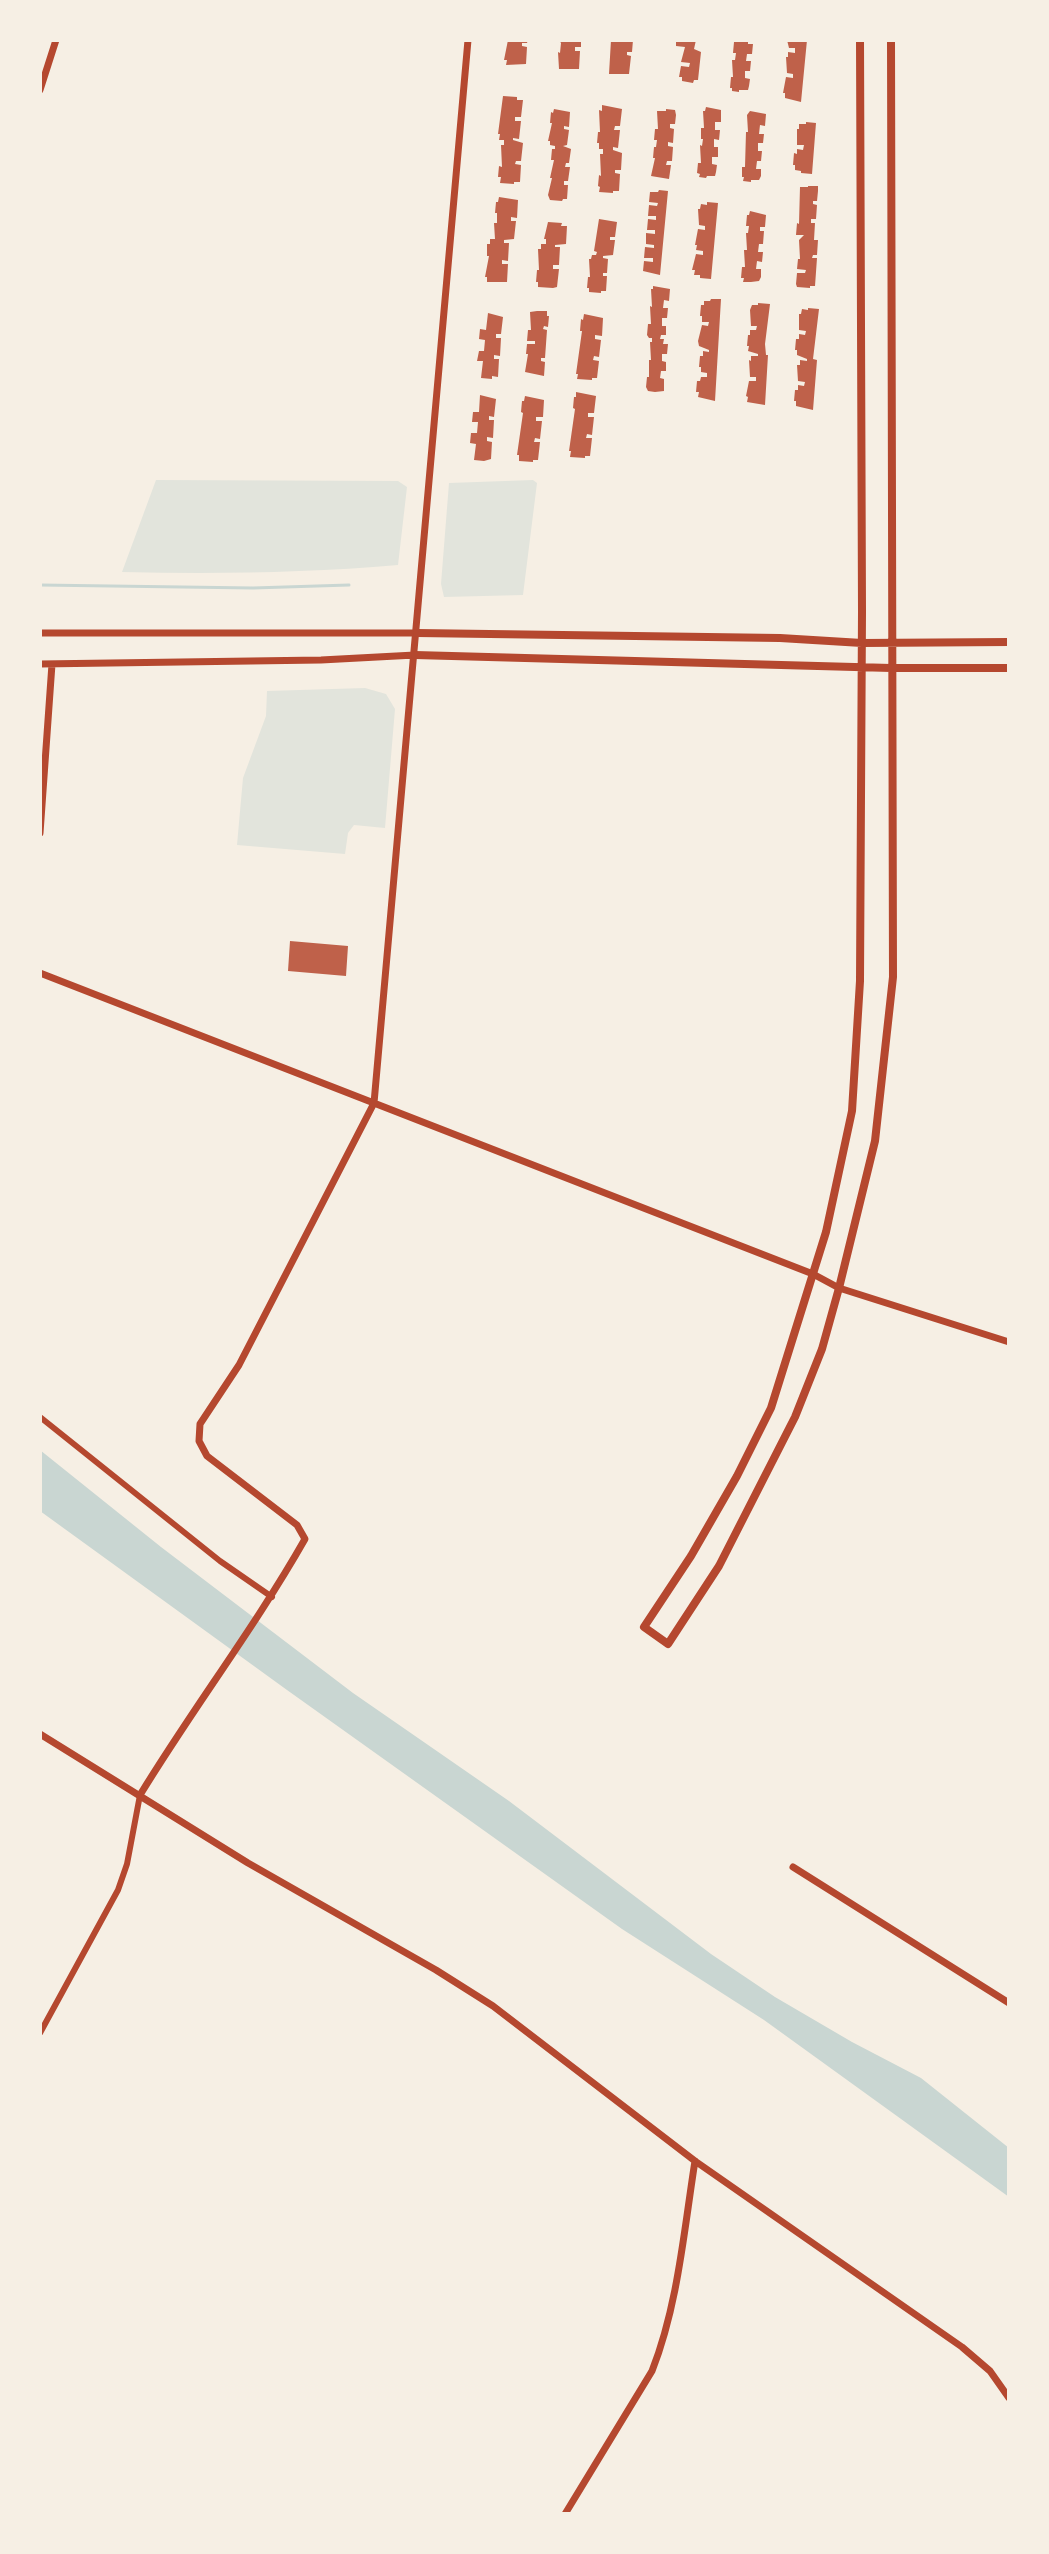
<!DOCTYPE html>
<html>
<head>
<meta charset="utf-8">
<style>
  body { margin:0 }
  #map { position:relative; width:1049px; height:2554px; overflow:hidden; background:#f6efe4; font-family:Lora,serif }
  canvas { display:block }
  .frame { position:absolute; inset:0; border:42px solid #f6efe4; pointer-events:none }
</style>
</head>
<body>
<div id="map">
<canvas width="1049" height="2554"></canvas>
<div class="frame"></div>
</div>
<script>
const ctx = document.querySelector('canvas').getContext('2d');
ctx.lineJoin = 'round';
function paint(path, color) { ctx.fillStyle = color; ctx.fill(path, 'evenodd'); }
function trace(path, color, width, dash) { ctx.strokeStyle = color; ctx.lineWidth = width; ctx.lineCap = dash ? 'butt' : 'round'; ctx.setLineDash(dash || []); ctx.stroke(path); }
const green = new Path2D(`
  M156 480 398 481 407 487 398 565C307 573 214 574 122 572Z
  M533 480 537 483 523 595 444 597 441 584 449 483Z
  M365 688 386 694 395 709 385 828 354 825 348 833 345 854 237 845 243 778 266 716 267 691Z`);
const water = new Path2D(`
  M40 1450 161 1547 353 1693 509 1801 711 1954 775 1997 852 2042 921 2078 1009 2148V2197L764 2020 622 1929 287 1690 40 1511Z`);
const stream = new Path2D(`
  M40 585 253 588 349 585`);
const building = new Path2D(`
  M508 40H528L527 43H522V46L527 47 526 64 506 65 507 60H504Z
  M559 40H581V47H575V51H580L579 69H559L558 52 560 53 561 43Z
  M611 40H633L632 52H627V55L631 56 629 74H609Z
  M676 40H696L694 49 701 52 698 80H694L693 83 682 81V77H679L681 66 689 67 690 63 681 62 685 47 676 46Z
  M737 40H748V44H753L752 54H747L746 61H751L750 71H745V78L750 79 749 86 748 90H739V92L732 91V88H730L731 77H733L732 60H735L736 53H733L734 42Z
  M787 40H807L801 102 785 98V93H783L786 77 793 78V74L787 73 786 57H788V52L795 53V48H789Z
  M503 96 517 97V100H523L521 117H515V121H521L519 139 513 138V140L523 143 521 161H516L515 164 521 165 520 182H514V184L500 183 501 177H498L499 166 502 167 501 145H504V140H499L500 134H498Z
  M602 105 622 109 620 126H615L614 130H620L618 148 613 147V150L622 153 621 170H615V173L620 174 619 191H613V193L599 192 600 187 598 186 599 175 601 176 600 154H603V149H599V143H597L598 132H600L599 110 602 111Z
  M706 107 721 110V122H715V130H720L719 140 714 139V147H718V157H712V164L717 165 716 172 715 176H707L706 178 699 177 700 174 697 173 698 163H701L700 145 702 146 703 139H701V128H704L703 111H705Z
  M554 109 570 112 569 127 564 126V129L569 130 567 145 563 146 571 149 569 163H566L565 167H570L568 181H564V185H568L567 199H563L562 201 550 200 548 195 552 178H550L554 160H551L552 149H555V146L550 145V141H548L552 123H550L551 112 553 113Z
  M666 109 675 110 676 115 675 124H670V128L674 129 673 143 668 142V146L673 147 672 161H667L666 165H671L669 179 651 176 655 158H653L654 147H656L657 140H654L655 129H658L657 111H666Z
  M750 111 766 114 765 126 760 125 759 134H764L763 143H758V151H762L761 161H757L756 169H761V176L759 180H751V182L743 181 744 177H742V167H745L746 132H748L747 115Z
  M806 122 816 123 812 174 801 173V171L795 170V165H793L794 153 797 154V149L803 150 804 145H797V129H799V124H806Z
  M808 186H818V191L817 201H813V204L817 205 816 219H811V223H815L814 240H818L817 255H813L812 258H817L815 286H810V288L797 287 796 284 797 273H805L806 270 797 269 798 259H800L799 240 804 235H796L797 223 799 224 800 187H808Z
  M659 190 668 191 660 275 643 271 644 261 653 262V258H644L645 247 654 248V245L646 244V233L655 234V230H647L648 219 656 220V216H648L649 205 657 206 658 203 649 202 650 192H658Z
  M499 197 518 200 517 218 511 217V221H516L514 239 504 240V243H509L508 261 502 260V264H508L507 282H487V277H485L489 256H487V244H490V239H495L494 223H497V213H495L496 202H498Z
  M707 202 718 203 711 279 700 278V275H694L695 270H692L696 254 703 255V251L696 250 697 245H695L698 229 705 230V226L699 225 698 209H700L701 204 707 205Z
  M750 211 766 215 765 227H760V231H764L763 244H759L758 252H763L762 262 757 261 756 269H761V277L759 281 751 282H743L744 278H741L742 267H745L744 250H747L746 233H748L749 226H746L747 215H749Z
  M599 219 617 222 615 237H610V240H615L613 255 603 256V258L608 259 607 273H603V276H607L606 291H601V293L589 292V288H587L588 277H590L589 259H591L592 255H596L597 252 594 251Z
  M548 222 562 223 561 226H567L566 244 555 245V247H560L559 265H553V269H559L557 287 553 288 538 287V282H536L537 270H539L538 249H541V244H546V239H544Z
  M653 286 670 289 669 301 664 300 663 308H668L667 318H662V326H666V335H661L660 339H664L663 344H668L667 354H662V361L666 362V371H661L660 378 664 379V391L655 392 648 391 646 387 647 377H649V360H651L650 342H652V338H649L647 335 648 324H651L650 306 652 307 651 289H653Z
  M711 299H721L715 401 698 397 699 392H696L697 381H700L701 377H707V373L701 372V367H699L700 356H703V351L709 352V350L699 346 698 341 702 325 708 326 709 322H702V316H700L701 305H704V301H710Z
  M758 303 770 304 765 344 766 355H768L765 405 747 402 748 397 746 396 749 381H756V377H750L749 360 751 361V356H758V354L748 351 749 346H747L748 335H750V330H756L757 326H751L750 310 752 305H758Z
  M808 308 819 309 813 359 817 360 813 410 796 406V401H794L795 390H798V385L804 386 805 382 798 381 797 365H800V360L807 361V359L797 355V350H795L796 339H799V334L805 335 806 331 799 330V314H801L802 309 808 310Z
  M537 311H547V316H549L548 327 544 326 543 329 547 330 545 358H541V361L545 362 544 376 525 372 528 354H526L527 344H535V341H527L528 330H531L530 312Z
  M488 313 503 317 501 334H496V338H501L500 356 494 355V359H499L498 377 492 376V379L481 378 483 361H477L479 351H484L485 340 479 339 480 329 486 330Z
  M584 314 603 318 602 336 595 335V339L601 340 599 357 594 356 593 360 599 361 597 378H592V380L577 379 578 374H576L582 331H580L581 319 583 320Z
  M576 392 596 396 594 413H588V417H594L592 435 587 434 586 438H592L590 456H585V458L570 457 571 451H569L575 409 573 408 574 397H576Z
  M480 395 496 399 494 417 489 416V420H494L493 438 487 437V441L492 442 491 459 484 461 474 460 476 444 470 443 471 433H477L478 422H472L473 412H479Z
  M525 396 544 400 543 417H536V421H542L540 439 535 438 534 442H540L538 460H533V462L519 461V455H517L523 413 521 412 522 401H524Z
  M290 941 348 946 346 976 288 971Z`);
const minor = new Path2D(`
  M40 1417 220 1561 272 1597
  M40 2033 118 1890 127 1864 140 1795`);
const tertiary = new Path2D(`
  M40 90 56 40
  M40 633H417
  M40 664 321 660 415 655
  M40 833 52 664
  M40 973 813 1274 839 1288 1009 1342
  M40 1734 248 1863 436 1970 493 2006 695 2161 962 2347 990 2371 1009 2398
  M140 1795C193 1708 255 1627 305 1539L297 1525 207 1456 199 1441 200 1424 239 1365 374 1103 468 40
  M793 1867 1009 2003
  M565 2514 652 2371C678 2305 684 2230 695 2161`);
const secondary = new Path2D(`
  M860 40 862 612 860 981 852 1111 826 1232 771 1408 737 1476 691 1556 644 1627 668 1644 719 1566 795 1417 822 1349 839 1288 875 1141 893 977 891 40
  M417 633 780 638 862 643 1009 642
  M415 655 891 668H1009`);
paint(green, '#e2e4dc');
paint(water, '#c9d6d2');
trace(stream, '#c9d6d2', 3);
paint(building, '#bf614a');
trace(minor, '#b5482f', 6);
trace(tertiary, '#b5482f', 7);
trace(secondary, '#b5482f', 8);
</script>
</body>
</html>
